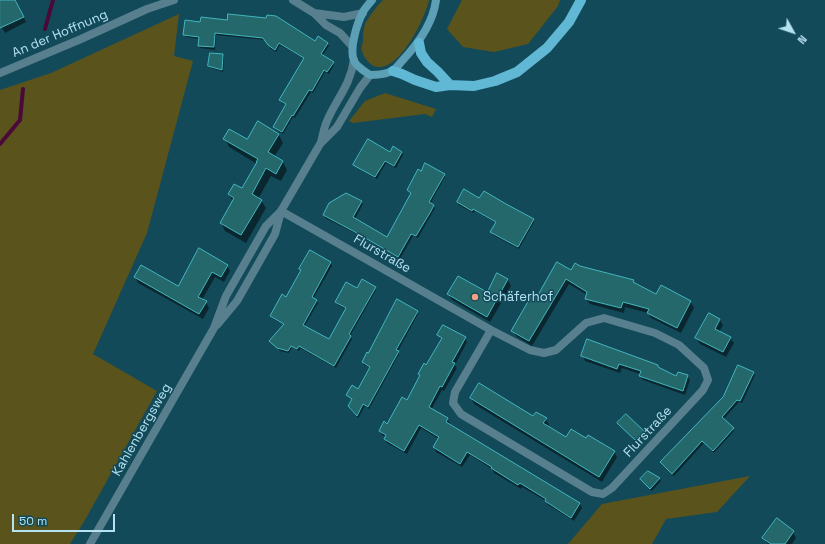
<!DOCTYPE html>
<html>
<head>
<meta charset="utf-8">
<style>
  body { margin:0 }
  #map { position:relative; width:825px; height:544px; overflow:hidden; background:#134a5a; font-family:"Space Grotesk",sans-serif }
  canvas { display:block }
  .north { position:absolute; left:773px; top:12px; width:40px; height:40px; -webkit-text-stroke:3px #134a5a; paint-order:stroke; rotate:130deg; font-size:11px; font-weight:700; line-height:16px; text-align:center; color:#b6e3f2 }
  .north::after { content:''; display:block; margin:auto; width:14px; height:18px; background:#b6e3f2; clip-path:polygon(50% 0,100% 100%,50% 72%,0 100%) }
  .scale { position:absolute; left:12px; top:514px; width:103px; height:18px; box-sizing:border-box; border:2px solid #b6e3f2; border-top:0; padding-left:5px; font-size:12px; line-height:14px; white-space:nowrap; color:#b6e3f2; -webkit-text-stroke:3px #134a5a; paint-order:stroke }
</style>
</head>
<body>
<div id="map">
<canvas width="825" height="544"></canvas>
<div class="north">N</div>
<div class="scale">50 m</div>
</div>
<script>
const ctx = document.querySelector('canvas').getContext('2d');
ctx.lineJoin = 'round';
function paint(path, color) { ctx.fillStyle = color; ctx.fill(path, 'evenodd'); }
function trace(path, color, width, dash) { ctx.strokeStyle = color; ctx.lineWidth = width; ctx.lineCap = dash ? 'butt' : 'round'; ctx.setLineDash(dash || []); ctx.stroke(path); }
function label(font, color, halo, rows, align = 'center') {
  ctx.font = font + ' "Space Grotesk",sans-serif'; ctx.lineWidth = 3; ctx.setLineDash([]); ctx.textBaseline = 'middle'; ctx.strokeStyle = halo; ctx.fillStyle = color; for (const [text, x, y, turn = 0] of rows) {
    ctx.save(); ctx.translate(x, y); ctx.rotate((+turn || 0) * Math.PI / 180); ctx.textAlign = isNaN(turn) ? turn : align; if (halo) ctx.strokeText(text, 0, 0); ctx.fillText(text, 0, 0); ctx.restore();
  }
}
const green = new Path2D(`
  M383 0H429C425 18 401 69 378 67 371 67 364 58 362 51 361 48 362 45 363 42 363 35 363 29 366 22 371 14 377 6 383 0Z
  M462 0H560L558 6 528 44 494 52 463 47 447 29Z
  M179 14 174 56 193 61 147 233 93 354 157 391 85 520 70 544H0V90L51 73Z
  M385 93 436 109 432 117 425 114 353 123 349 121 365 101Z
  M750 476 717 512 666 519 652 544H568L602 504Z`);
const shadow = new Path2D(`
  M5 0H15L26 22 5 33 0 24V2Z
  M186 22 327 44 329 46 322 56 333 62 334 65 329 74 325 72 313 93 311 92 295 118 293 117 283 134 275 129 274 127 286 105 282 103 280 100 305 59 280 45 276 52 270 48 265 40 216 35 215 50 200 48 199 46V39L186 37 184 35Z
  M223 55 224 58 223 72 211 68 209 65Z
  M279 135 283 143 274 157 283 162 287 170 281 181 271 176 258 199 261 200 266 208 246 243 225 231 221 223 233 202 229 194 243 190 257 164 229 147 225 139 247 140Z
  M402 152 403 155 396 168 386 163 377 179 356 167 354 165 390 153Z
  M444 175 445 177 430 204 433 206 435 208 418 238 413 236 400 259 357 234 325 218 324 215 361 202 363 204 355 219 387 238 412 194 409 192 408 190Z
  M480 200 533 219 534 222 519 249 493 235 491 232 496 223 475 211 473 213 459 205 458 202Z
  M199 250 227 265 230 271 224 282 215 277 202 300 206 302 209 308 203 319 138 283 135 277 178 287Z
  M310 252 331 263 332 266 313 299 316 300 318 303 304 327 329 341 347 310 338 305 336 302 357 290 375 287 376 290 350 336 352 339 336 368 300 348 299 351 292 347 289 353 280 351 272 343 285 325 272 318 271 316 286 298 302 271 300 269Z
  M580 267 633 281 635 284 657 296 661 287 691 302 694 308 681 333 651 318 648 313 625 307 624 313 590 304 586 299 587 295 569 284 532 346 516 336 513 331 538 297 571 271Z
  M498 275 508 280 511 286 490 322 452 300 448 294H487Z
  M417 311 418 314 398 351 399 354 369 409 365 406 358 418 350 409 352 400 348 395 359 390 371 368 364 365 363 362Z
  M709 314 720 320 723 325 719 332 730 338 734 343 726 357 700 344 696 338Z
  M438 335 465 338 467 342 455 365 457 368 444 391 442 390 431 410 447 419 450 423 449 425 580 504 582 508 574 521 548 505 546 501 522 487 521 489 494 473 492 469 470 455 462 467 436 452 434 447 439 439 421 428 407 454 387 443 385 439 386 437 382 435 380 431 388 425 408 401 421 377 419 374 427 366 442 340Z
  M583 356 658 366 660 369 676 377 687 376 690 380 685 395 643 380 640 376V374L622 368 620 373 585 361Z
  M753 373 755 375 742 403 739 402 723 420 734 431 714 453 704 443 674 476 662 465 661 463 724 397Z
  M471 398 533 417 546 419 549 425 548 427 567 438 586 439 614 451 617 457 602 482 474 404Z
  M620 425 643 431 645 434 637 441Z
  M648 472 660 479 661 481 652 491 641 480Z
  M793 532 796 538 792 544H768L763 538Z`);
const stream = new Path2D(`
  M45 29 53 0
  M0 144 20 120 23 89`);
const building = new Path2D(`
  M0 0H15L24 17 0 28Z
  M228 14 266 18 267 15 276 16 315 41 318 36 328 43 321 54 334 62 327 72 324 70 312 91 309 90 293 116 292 115 282 132 273 127 286 104 279 100 304 58 279 43 275 50 268 45 263 38 215 33 214 47 198 46 199 37 183 35 185 20 200 22 201 17 227 20Z
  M210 53 223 54 222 70 208 66Z
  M258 121 279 134 268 152 283 161 276 174 266 168 252 194 262 200 241 235 220 223 234 198 228 194 234 184 242 188 257 162H256L258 159 223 139 229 129 247 139Z
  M368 139 390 152 393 146 402 152 394 166 385 161 375 177 353 165Z
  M425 163 445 174 429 202 434 205 431 211 416 236 411 234 398 257 355 232 323 215 329 203 346 193 362 201 353 217 387 237 411 193 407 190 418 169 421 171Z
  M464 189 479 198 484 191 506 204 534 219 518 247 490 232 496 222 473 209 472 211 457 202Z
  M199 248 228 265 221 277 212 272 198 297 207 301 199 314 134 277 141 265 178 286Z
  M310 250 331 262 312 297 317 300 303 325 329 339 346 308 335 302 346 282 357 288 362 279 376 287 349 334 351 336 334 366 299 346 297 349 291 346 288 351 277 348 269 341 284 324 270 316 282 294 286 297 301 270 299 269Z
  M557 262 571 270 575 263 580 266 634 280 633 282 656 294 661 285 691 301 677 328 647 313 649 309 623 302 621 308 585 299 587 292 566 279 529 341 511 331 533 293 537 296Z
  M497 273 508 279 487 317 447 294 458 276 487 292Z
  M397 299 418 311 396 350 399 351 368 407 363 404 357 416 348 406 352 399 346 395 352 385 358 389 370 367 362 362 367 352 368 353Z
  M709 313 720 319 715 329 731 337 723 352 695 338Z
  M443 325 466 337 452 362 455 363 442 387 440 386 429 407 448 418 446 422 580 503 571 518 545 501 546 499 520 483 518 485 491 468 492 467 467 452 460 464 433 447 439 437 419 425 404 451 384 439 386 435 379 431 384 421 387 424 402 397 407 400 420 375 418 374 424 363 426 365 442 338 437 335Z
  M587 339 658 365V367L676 376 678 372 688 375 683 391 639 376 641 371 619 364 617 369 581 356Z
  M738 365 754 372 740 401 737 400 722 417 734 428 713 451 702 441 672 474 660 462 723 397Z
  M479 383 533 416 536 412 547 418 543 423 566 437 571 429 586 438 588 435 615 451 599 477 470 398Z
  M626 414 644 431 635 440 617 423Z
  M648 471 660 478 650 489 640 479Z
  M777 518 794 531 785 544H771L762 538Z`);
const minor = new Path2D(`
  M293 0 314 13 326 25 340 33 352 46
  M314 13 344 17 363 13
  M0 73 81 39 147 9 174 0
  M281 211 491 330 455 392 453 403 461 414 592 492 603 494 612 488 703 390 708 380 704 368 679 345 655 333 604 318 586 323 556 350 544 353 530 350 491 330`);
const tertiary = new Path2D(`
  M321 142C323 135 324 127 327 121 337 98 350 86 354 60
  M217 325 237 301 275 234 281 212
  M90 544 214 328 226 296 266 226 281 211 320 144 337 127 360 88 370 75`);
const secondary = new Path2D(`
  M372 0C369 4 365 8 363 12 357 23 349 49 354 61 357 67 364 71 370 75 377 75 388 74 393 70 397 68 399 64 402 61 418 44 433 24 436 0`);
const primary = new Path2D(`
  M419 43 421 53 427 62 438 72 450 85
  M393 71 402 74 415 80 436 87 450 85 474 86 495 81 517 72 547 48 569 22 581 0`);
const markers = [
  [475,297,4,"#f2a081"]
];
const streetNames = [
  ["An der Hoffnung",60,34,-23],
  ["Flurstraße",382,254,30],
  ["Kahlenbergsweg",142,430,-60],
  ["Flurstraße",648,432,-47]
];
const poiNames = [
  ["Schäferhof",483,297]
];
paint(green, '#5a531b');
paint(shadow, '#0007');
trace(stream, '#4b093a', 4);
paint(building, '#25686c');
trace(building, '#42b6be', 1);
trace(minor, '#577f8d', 8);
trace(tertiary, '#577f8d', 8);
trace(secondary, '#5d9fb5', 8);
trace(primary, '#60b8d5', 10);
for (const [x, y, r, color] of markers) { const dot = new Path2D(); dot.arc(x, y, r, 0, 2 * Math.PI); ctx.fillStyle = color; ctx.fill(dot); trace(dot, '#134a5a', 1.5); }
label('13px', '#b6e3f2', '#134a5a', streetNames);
label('13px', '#b6e3f2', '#134a5a', poiNames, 'left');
</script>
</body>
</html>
